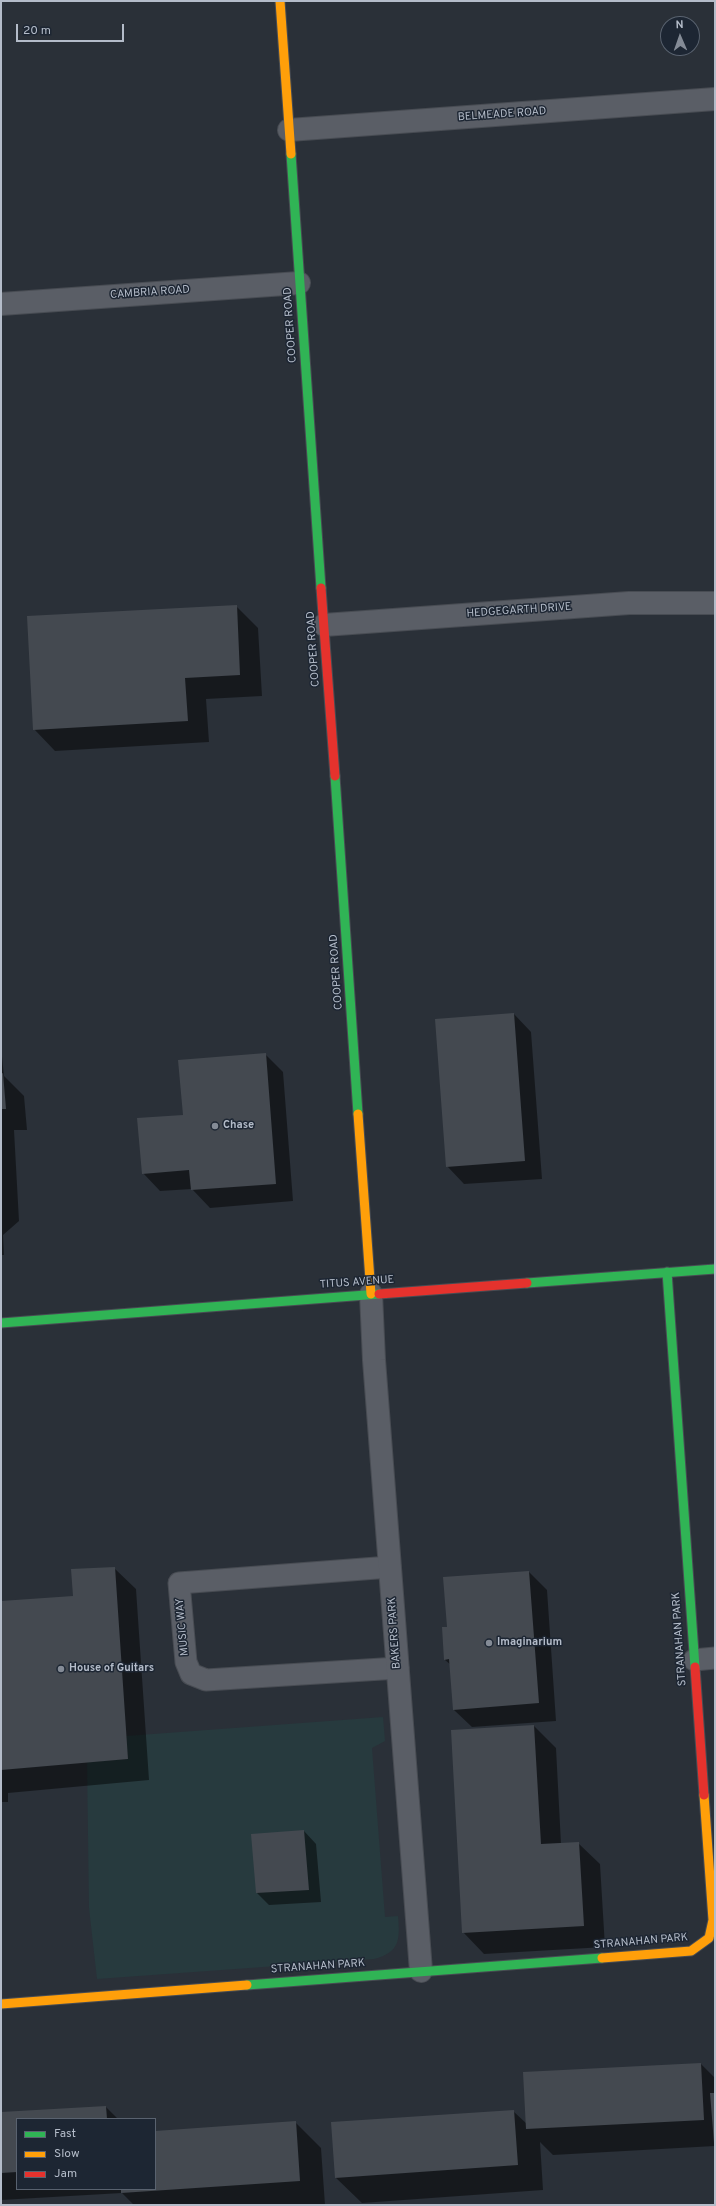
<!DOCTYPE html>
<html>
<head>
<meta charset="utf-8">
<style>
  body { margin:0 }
  #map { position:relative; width:716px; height:2206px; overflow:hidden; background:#2a3038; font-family:Overpass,sans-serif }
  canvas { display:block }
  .frame { position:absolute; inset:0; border:2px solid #b4bcc9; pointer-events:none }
  .legend { position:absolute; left:16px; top:2118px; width:140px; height:72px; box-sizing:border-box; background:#1d2633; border:1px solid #59626f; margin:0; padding:5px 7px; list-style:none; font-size:12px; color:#b4bcc9 }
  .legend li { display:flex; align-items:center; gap:8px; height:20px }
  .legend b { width:20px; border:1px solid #59626f }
  .north { position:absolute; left:660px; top:16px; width:40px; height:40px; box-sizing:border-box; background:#1d2633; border:1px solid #59626f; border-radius:50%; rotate:358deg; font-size:11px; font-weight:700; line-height:16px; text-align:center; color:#b4bcc9 }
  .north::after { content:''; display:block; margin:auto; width:14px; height:18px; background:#848b96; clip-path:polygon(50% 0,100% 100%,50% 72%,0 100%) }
  .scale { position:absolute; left:16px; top:24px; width:108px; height:18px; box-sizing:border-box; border:2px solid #b4bcc9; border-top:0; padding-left:5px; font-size:12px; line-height:14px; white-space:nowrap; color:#b4bcc9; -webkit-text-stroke:3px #1d2633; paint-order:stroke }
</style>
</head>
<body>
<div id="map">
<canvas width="716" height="2206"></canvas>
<div class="frame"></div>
<ul class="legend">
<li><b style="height:5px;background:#30b455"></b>Fast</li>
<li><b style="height:5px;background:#ff9f0a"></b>Slow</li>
<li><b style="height:5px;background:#e5322d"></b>Jam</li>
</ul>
<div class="north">N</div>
<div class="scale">20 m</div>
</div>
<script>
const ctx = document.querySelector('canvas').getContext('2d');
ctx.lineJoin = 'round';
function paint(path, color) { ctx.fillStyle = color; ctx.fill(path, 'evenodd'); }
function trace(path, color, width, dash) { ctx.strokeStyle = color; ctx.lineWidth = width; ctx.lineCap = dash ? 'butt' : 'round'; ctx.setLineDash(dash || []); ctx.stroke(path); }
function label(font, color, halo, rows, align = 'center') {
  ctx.font = font + ' Overpass,sans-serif'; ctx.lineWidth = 3; ctx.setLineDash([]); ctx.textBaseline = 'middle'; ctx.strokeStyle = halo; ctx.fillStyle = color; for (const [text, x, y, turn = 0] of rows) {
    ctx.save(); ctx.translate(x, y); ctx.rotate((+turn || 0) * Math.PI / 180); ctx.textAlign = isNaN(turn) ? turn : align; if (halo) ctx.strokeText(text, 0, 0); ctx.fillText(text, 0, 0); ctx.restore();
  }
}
const green = new Path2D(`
  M383 1717 385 1741 372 1748 385 1917 398 1916C400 1940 400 1952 374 1959L97 1979 89 1908 87 1762 128 1759 126 1736Z`);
const shadow = new Path2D(`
  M236 606 258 628 262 696 206 699 209 742 55 751 34 729Z
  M514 1014 531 1032 542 1179 464 1184 447 1166Z
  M1 1047 4 1076 24 1096 27 1130H14L19 1221 3 1235 4 1255H1Z
  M265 1054 283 1072 293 1201 210 1208 192 1189 160 1191 143 1173 184 1116Z
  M114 1568 136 1589 149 1780 8 1793V1802H1V1602L74 1597Z
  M529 1572 547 1590 556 1721 472 1727 454 1710 451 1665 445 1660 448 1628Z
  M534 1726 556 1748 561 1844 578 1843 600 1864 605 1947 484 1954 463 1932 452 1731Z
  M304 1831 316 1844 321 1902 269 1905 257 1893Z
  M701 2064 715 2078V2146L553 2155 540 2142 543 2190 362 2203 335 2177 513 2111 527 2124Z
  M106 2107 118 2119H17V2189H155V2132L295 2122 321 2148 325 2205H134L122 2193 1 2200V2113Z`);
const building = new Path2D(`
  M237 605 240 675 185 678 188 721 33 730 27 616Z
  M514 1013 525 1161 446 1167 435 1019Z
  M266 1053 276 1184 191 1190 189 1170 142 1174 137 1118 183 1115 178 1060Z
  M3 1073 6 1109H1V1074Z
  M115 1567 128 1759 1 1770V1601L73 1596 71 1569Z
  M529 1571 539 1703 453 1710 449 1659 444 1660 442 1627H447L443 1577Z
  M534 1725 541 1844 579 1842 584 1926 462 1933 451 1730Z
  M304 1830 309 1890 256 1893 251 1834Z
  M701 2063 704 2120 526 2129 523 2072Z
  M710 2093H715V2143H714Z
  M106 2106 107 2119H17V2172L1 2173V2112Z
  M514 2110 518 2165 335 2178 331 2122Z
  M296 2121 300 2181 121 2193V2189H155V2131Z`);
const lane = new Path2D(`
  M390 1567 179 1583 186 1662 191 1674 206 1680 398 1668
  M694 1660 715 1658`);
const street = new Path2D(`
  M289 130 715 99
  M1 304 299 283
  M324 625 629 603H715
  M371 1294 374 1360 421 1971`);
const fast = new Path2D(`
  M291 154 321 588
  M335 776 358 1114
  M667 1272 695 1667
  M527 1283 715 1269
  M1 1323 379 1294
  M247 1985 602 1958`);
const slow = new Path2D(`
  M280 1 291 154
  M358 1114 371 1294
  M602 1958 691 1951 709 1938 713 1920 704 1795
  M1 2004 247 1985`);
const jam = new Path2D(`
  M321 588 335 776
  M379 1294 527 1283
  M695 1667 704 1795`);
const markers = [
  [215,1126,4,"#848b96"],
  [489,1643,4,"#848b96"],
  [61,1669,4,"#848b96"]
];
const streetNames = [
  ["BELMEADE ROAD",502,115,-4],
  ["CAMBRIA ROAD",150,293,-4],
  ["COOPER ROAD",291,325,-94],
  ["HEDGEGARTH DRIVE",519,611,-4],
  ["COOPER ROAD",314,649,-94],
  ["COOPER ROAD",337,972,-94],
  ["TITUS AVENUE",357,1283,-4],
  ["MUSIC WAY",183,1627,-95],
  ["BAKERS PARK",395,1633,-94],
  ["STRANAHAN PARK",680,1639,-94],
  ["STRANAHAN PARK",641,1942,-5],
  ["STRANAHAN PARK",318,1967,-4]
];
const poiNames = [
  ["Chase",223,1126],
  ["Imaginarium",497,1643],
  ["House of Guitars",69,1669]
];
paint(green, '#273a3e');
paint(shadow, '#0007');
paint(building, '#444950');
trace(lane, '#484c53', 23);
trace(street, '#484c53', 24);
trace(fast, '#484c53', 11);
trace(slow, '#484c53', 11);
trace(jam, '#484c53', 11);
trace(lane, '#5a5e66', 21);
trace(street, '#5a5e66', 22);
trace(fast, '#30b455', 9);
trace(slow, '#ff9f0a', 9);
trace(jam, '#e5322d', 9);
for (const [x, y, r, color] of markers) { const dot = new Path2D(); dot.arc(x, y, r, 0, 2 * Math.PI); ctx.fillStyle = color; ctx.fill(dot); trace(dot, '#1d2633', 1.5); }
label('11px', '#b4bcc9', '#1d2633', streetNames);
label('bold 11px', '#b4bcc9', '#1d2633', poiNames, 'left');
</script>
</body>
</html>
